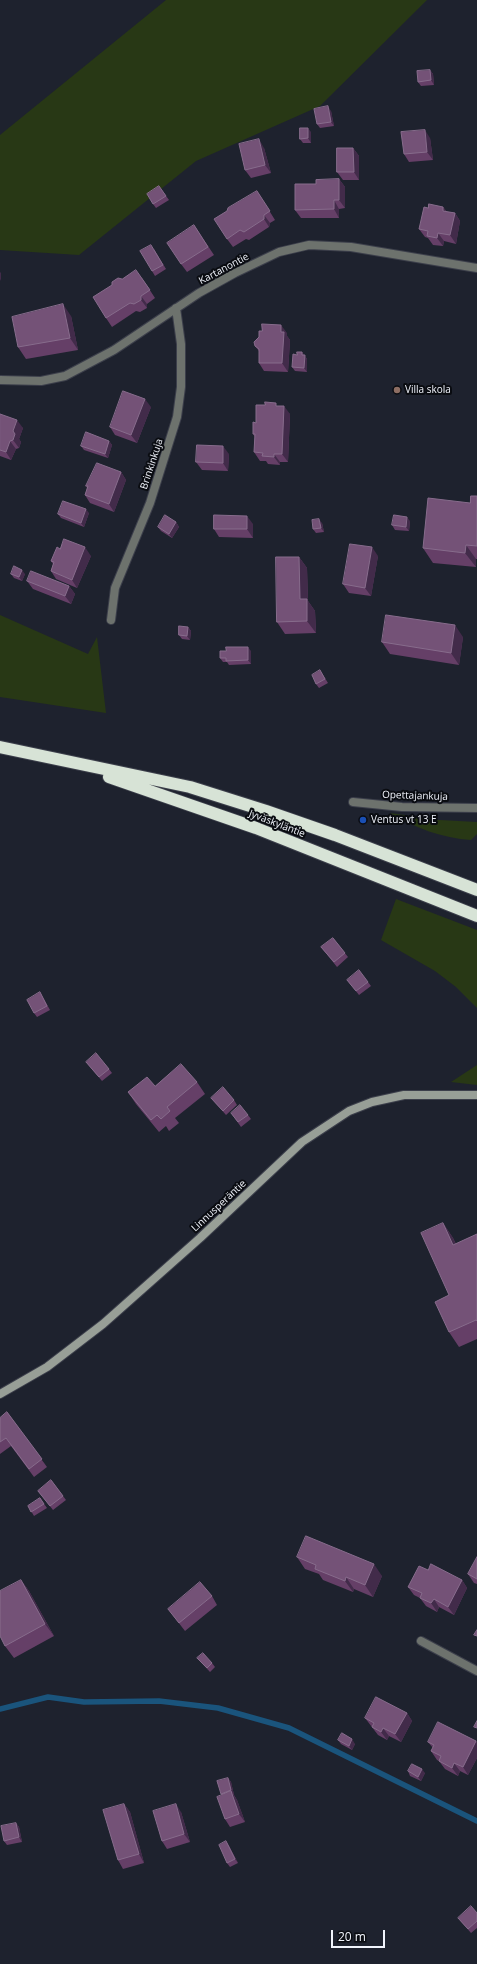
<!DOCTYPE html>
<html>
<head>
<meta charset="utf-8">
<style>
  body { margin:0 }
  #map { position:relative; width:477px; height:1964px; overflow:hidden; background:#1e222e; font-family:"Open Sans",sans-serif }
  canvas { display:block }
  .scale { position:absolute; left:331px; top:1930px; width:54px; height:18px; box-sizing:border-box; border:2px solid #f1f4fc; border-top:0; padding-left:5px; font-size:12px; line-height:14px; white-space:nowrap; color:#f1f4fc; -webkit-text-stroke:3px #0a0c11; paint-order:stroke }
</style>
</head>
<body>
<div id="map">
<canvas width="477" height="1964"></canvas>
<div class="scale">20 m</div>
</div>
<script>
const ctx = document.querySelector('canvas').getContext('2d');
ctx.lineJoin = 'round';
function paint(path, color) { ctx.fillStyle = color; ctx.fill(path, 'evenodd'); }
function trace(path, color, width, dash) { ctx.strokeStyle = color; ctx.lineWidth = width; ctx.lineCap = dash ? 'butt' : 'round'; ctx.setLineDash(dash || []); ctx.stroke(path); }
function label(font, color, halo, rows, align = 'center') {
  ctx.font = font + ' "Open Sans",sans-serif'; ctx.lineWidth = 4; ctx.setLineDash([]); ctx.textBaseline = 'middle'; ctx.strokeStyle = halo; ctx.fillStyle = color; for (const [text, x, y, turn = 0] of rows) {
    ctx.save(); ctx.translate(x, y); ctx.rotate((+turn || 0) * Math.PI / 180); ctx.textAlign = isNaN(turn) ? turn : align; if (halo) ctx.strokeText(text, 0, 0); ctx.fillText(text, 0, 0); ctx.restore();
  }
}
const green = new Path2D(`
  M166 0H427L320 106 196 161 79 255 0 250V135Z
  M0 615 88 654 97 637 106 713 0 697Z
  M390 813 440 820 477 822V834L471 840C442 838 415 828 390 813Z
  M396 899 477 930V1008L456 987 435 971 381 940Z
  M477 1065V1085L451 1082Z`);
const stream = new Path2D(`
  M0 1709 48 1697 84 1702 159 1701 218 1708 289 1728 477 1821`);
const street = new Path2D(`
  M0 380 41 381 65 376 114 350 199 293 235 273 279 252 309 245 351 247 477 268
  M111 620 115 588 150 503 177 417 181 387V344L176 308
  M353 802 402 807 477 808
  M421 1641 477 1671`);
const secondary = new Path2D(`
  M0 1394 47 1367 103 1324 200 1238 302 1142 349 1111 372 1102 404 1095H477`);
const highway = new Path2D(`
  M0 747 190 787 266 811 335 835 477 890
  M109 777 256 828 477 916`);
const wall = new Path2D(`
  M430 70 433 74 434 85 421 86 418 82Z
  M331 111 334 126 320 128 317 124Z
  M311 132V143H303L300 139Z
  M430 138 433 160 409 162 404 154Z
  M264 148 271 173 251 178 245 170Z
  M353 148 359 156V180H343L337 172Z
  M339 179 345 187V208L339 209V218H301L295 210 316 184Z
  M159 186 169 200 156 208 153 204Z
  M257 191 275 220 270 223 269 227 249 240 246 239 233 247 227 239Z
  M443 207 447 212 455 213 460 221 456 244 444 241 443 246 433 245 428 238 425 237 419 229 428 208Z
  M194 225 214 255 187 272 181 264Z
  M154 249 166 269 155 276 152 271Z
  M142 278 155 298 147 304V308L140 312 136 311 112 327 106 318 122 279Z
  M71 316 78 350 26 359 18 347Z
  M287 333V336L290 340 288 372 264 371 259 363V351L255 346 259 337Z
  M302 352 307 359V372L295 371 292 367 297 355Z
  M278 406 290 414 288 462H280V465L268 464 266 461H260L254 452 255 437 253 434 256 423Z
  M151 407 137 443 115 435 110 427Z
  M0 414 23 428 19 439 21 442 19 448 16 449 11 460 0 456Z
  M109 441 112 445 108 458 84 450 81 446Z
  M229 454 228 471 202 470 196 462Z
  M121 472 126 480 114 512 90 503 85 495 87 488 86 486Z
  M477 496V559H476V567L433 563 423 548Z
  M89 513 84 527 61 518 58 514Z
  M410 521 409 531 395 530 392 525Z
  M176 522 179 527 172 538 161 531 158 527Z
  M322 523 324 532 316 533 313 529Z
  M253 524V538L219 537 214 529Z
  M60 549 91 556 77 588 56 579 51 571 53 564 51 561Z
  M378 556 371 596 349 593 343 584Z
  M299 557 307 568 308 601 315 611 316 633 285 634 277 622Z
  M11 574H25L22 581 14 578Z
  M27 581 69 586 75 594 71 604 33 589Z
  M188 627 191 631 190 640 182 639 179 635Z
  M463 637 459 665 390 654 382 642Z
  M251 651V664L229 665 227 662H223L220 658Z
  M320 670 328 683 319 688 316 684Z
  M333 938 348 957 337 967 321 947Z
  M347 980 368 982 371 986 359 995Z
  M40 992 50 1010 37 1017 34 1013Z
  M86 1062 109 1069 112 1073 102 1081Z
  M197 1082 205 1094 175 1118 179 1123 169 1131 166 1126 159 1132 136 1104 128 1092 155 1086Z
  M211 1098 234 1100 237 1105 226 1115Z
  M231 1113 248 1115 251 1119 241 1127Z
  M443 1223 453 1238 456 1244 477 1234V1339L459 1347 449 1332V1295Z
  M7 1412 47 1467 34 1477 11 1446 0 1454V1418Z
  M51 1480 66 1500 53 1510 38 1491Z
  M40 1498 47 1508 34 1516 28 1506Z
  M297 1557 382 1576 373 1597 354 1589 353 1592 323 1580 319 1574 305 1569Z
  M477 1557V1584L474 1583 468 1574Z
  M428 1570 462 1580 467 1588 454 1615 439 1607 437 1612 426 1606 420 1598 414 1595 408 1587Z
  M21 1580 29 1591 54 1636 14 1658 5 1646Z
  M212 1596 217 1605 185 1631 168 1609Z
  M197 1658 212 1663 215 1667 210 1672Z
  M407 1713 412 1721 401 1742 389 1736 387 1740 378 1735 365 1718Z
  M338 1740 355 1744 352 1750 341 1744Z
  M476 1741 477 1743V1758L468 1775 460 1771 458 1776 445 1769 439 1761 437 1760 431 1751 433 1748 428 1742Z
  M408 1771 425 1773 421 1781 410 1776Z
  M228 1778 231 1782 234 1795 237 1800 245 1822 230 1827 225 1819 222 1795 221 1794Z
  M124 1804 130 1812 144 1863 123 1869 118 1860Z
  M181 1812 190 1842 167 1849 162 1841Z
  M16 1823 19 1827 22 1842 7 1845 4 1841Z
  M226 1841 229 1846 238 1863 230 1867 227 1863Z
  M477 1913V1928L471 1933 458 1918Z`);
const shadedWall = new Path2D(`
  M430 70 433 74 434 85 431 80Z
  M328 106 331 111 334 126 331 122Z
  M308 128 311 132V143L308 138Z
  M425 130 430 138 433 160 427 152Z
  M259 139 264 148 271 173 265 165Z
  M353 148 359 156V180L354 172Z
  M339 179 345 187V208L339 200Z
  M334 200 339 209V218L334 209Z
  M443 207 449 215 443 211Z
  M455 213 460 221 456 244 450 235Z
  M264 215 270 223 269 227 264 219Z
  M438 233 444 241 443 246 437 238Z
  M0 272 1 273V281L0 279Z
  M141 296 147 304V308L141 300Z
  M63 304 71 316 78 350 70 338Z
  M281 325 287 333V336L290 340 288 372 282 363Z
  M302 352 307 359V372L304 368Z
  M145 399 151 407 137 443 131 435Z
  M284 406 290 414 288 462 282 454Z
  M17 420 23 428 19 439 21 442 19 448 13 440V431Z
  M10 441 16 449 11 460 6 452Z
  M109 441 112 445 108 458 105 454Z
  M223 446 229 454 228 471 223 463Z
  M274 454 280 462V465L274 457Z
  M121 472 126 480 114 512 109 504Z
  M86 509 89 513 84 527 81 523Z
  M247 516 253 524V538L247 529Z
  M407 517 410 521 409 531 406 527Z
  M319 519 322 523 324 532 321 528Z
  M176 522 179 527 172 538 169 534Z
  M466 545 476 559V567L465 553Z
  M85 547 91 556 77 588 72 580Z
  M372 547 378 556 371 596 365 588Z
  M299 557 307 568 308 601 315 611 316 633 307 621 300 599Z
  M22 570 25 574 22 581 19 577Z
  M69 586 75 594 71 604 65 596Z
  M455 625 463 637 459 665 451 653Z
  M188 627 191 631 190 640 187 636Z
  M248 647 251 651V664L248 660Z
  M443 1223 453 1238 463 1260 453 1245Z
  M374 1564 382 1576 373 1597 365 1585Z
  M346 1577 354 1589 353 1592 345 1581Z
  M21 1580 29 1591 54 1636 45 1624Z
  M462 1580 467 1588 454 1615 448 1607Z
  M434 1599 439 1607 437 1612 431 1603Z
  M407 1713 412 1721 401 1742 395 1734Z
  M383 1728 389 1736 387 1740 381 1732Z
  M352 1739 355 1744 352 1750 349 1746Z
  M476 1741 477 1743V1758L468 1775 463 1767Z
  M454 1763 460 1771 458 1776 452 1768Z
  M422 1769 425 1773 421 1781 418 1777Z
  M228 1778 231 1782 234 1795 231 1790Z
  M231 1791 237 1800 245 1822 239 1814Z
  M124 1804 130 1812 144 1863 139 1854Z
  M176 1804 181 1812 190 1842 184 1834Z
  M16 1823 19 1827 22 1842 19 1837Z
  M226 1841 229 1846 238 1863 235 1859Z`);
const building = new Path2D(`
  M430 70 431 80 418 82 417 71Z
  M328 106 331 122 317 124 314 109Z
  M300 128H308V138L300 139Z
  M425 130 427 152 404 154 401 132Z
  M259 139 265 165 245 170 239 144Z
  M337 148H353L354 172H337Z
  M339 179V200H334V209L295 210V184H316V180Z
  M159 186 166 196 153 204 147 194Z
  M257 191 270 211 264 215V219L244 232 240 230 227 239 214 219 227 211 228 208Z
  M429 204 443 207V211L455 213 450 235 438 233 437 238 427 236 428 231 419 229 424 207 428 208Z
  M194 225 208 247 181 264 167 243Z
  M151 245 163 265 152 271 140 251Z
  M136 270 150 290 141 296V300L134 304 130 303 106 318 93 297 112 285V282L118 278 122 279Z
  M63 304 70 338 18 347 12 317Z
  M262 324 281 325V332H284L282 363H259V349L255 346 254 342 259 337V331H262Z
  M297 352H302V355H305L304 368 292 367 293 354 297 355Z
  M123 391 145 399 131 435 110 427Z
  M265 402 276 403V406H284L282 454H274V457L262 456 263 453 254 452 255 434H253V422L256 423V405H265Z
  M0 414 17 420 13 431 15 434 13 440 10 441 6 452 0 450Z
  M86 432 109 441 105 454 81 446Z
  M197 445 223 446V463L196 462Z
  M97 463 121 472 109 504 85 495 88 486H86Z
  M471 496H477V546L466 545 465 553 423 548 428 498 470 503Z
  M63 501 86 509 81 523 58 514Z
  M165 515 176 522 169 534 158 527Z
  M214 515 247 516V529H214Z
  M394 515 407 517 406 527 392 525Z
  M319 519 321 528 313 529 312 520Z
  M64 539 85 547 72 580 51 571 54 562 51 561 57 547 60 549Z
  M350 544 372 547 365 588 343 584Z
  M276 557H299L300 599H307V621L277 622Z
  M14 566 22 570 19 577 11 574Z
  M31 571 69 586 65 596 27 581Z
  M386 615 455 625 451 653 382 642Z
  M179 626 188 627 187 636 179 635Z
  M226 647H248V660L226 661V658H220V651H226Z
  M320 670 325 679 316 684 312 675Z
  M333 938 345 953 334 962 321 947Z
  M359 970 368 982 356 991 347 980Z
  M40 992 47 1006 34 1013 27 1000Z
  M96 1053 109 1069 99 1077 86 1062Z
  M181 1064 197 1082 167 1107 170 1111 161 1119 157 1115 151 1120 128 1092 147 1077 155 1086Z
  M223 1087 234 1100 223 1111 211 1098Z
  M240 1105 248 1115 238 1122 231 1113Z
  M443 1223 453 1245 477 1234V1321L476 1320 449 1332 435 1302 449 1295 421 1233Z
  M7 1412 42 1459 29 1469 6 1438 0 1442V1418Z
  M51 1480 63 1496 50 1506 38 1491Z
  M40 1498 44 1504 31 1512 28 1506Z
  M306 1536 374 1564 365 1585 346 1577 345 1581 315 1569 316 1565 297 1557Z
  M477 1557V1579L468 1574Z
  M431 1564 462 1580 448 1607 434 1599 431 1603 420 1598 422 1593 408 1587 419 1566 428 1570Z
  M21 1580 45 1624 5 1646 0 1636V1591Z
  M200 1582 212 1596 179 1623 168 1609Z
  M477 1630V1636L474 1635Z
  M203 1653 212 1663 207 1668 197 1658Z
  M376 1697 407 1713 395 1734 383 1728 381 1732 372 1727 374 1723 365 1718Z
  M477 1721V1728L474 1727Z
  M438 1722 476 1741 463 1767 454 1763 452 1768 439 1761 441 1756 431 1751 434 1745 428 1742Z
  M342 1733 352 1739 349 1746 338 1740Z
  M412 1764 422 1769 418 1777 408 1771Z
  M228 1778 231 1790 221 1794 217 1781Z
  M231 1791 239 1814 225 1819 217 1797Z
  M124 1804 139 1854 118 1860 103 1810Z
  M176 1804 184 1834 162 1841 153 1811Z
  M16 1823 19 1837 4 1841 1 1826Z
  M226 1841 235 1859 227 1863 219 1845Z
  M471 1906 477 1913V1921L468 1929 458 1918Z`);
const markers = [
  [397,390,4,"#8d6e63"],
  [363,820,4,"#1a4fb4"]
];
const streetNames = [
  ["Kartanontie",224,269,-28],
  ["Brinkinkuja",152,464,-72],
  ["Opettajankuja",415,796,2],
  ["Jyväskyläntie",277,824,21],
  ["Linnusperäntie",219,1206,-43]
];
const poiNames = [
  ["Villa skola",405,390],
  ["Ventus vt 13 E",371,820]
];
paint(green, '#283815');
trace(stream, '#1a547c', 5.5);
trace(street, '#3c3f4b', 10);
trace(secondary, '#3c3f4b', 10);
trace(highway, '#3c3f4b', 14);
trace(street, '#6d726d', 8);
trace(secondary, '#989f97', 8);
trace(highway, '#d7e3d6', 12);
paint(wall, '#653f67');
paint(shadedWall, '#422b4a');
paint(building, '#745277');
trace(building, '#876c8c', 1);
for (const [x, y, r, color] of markers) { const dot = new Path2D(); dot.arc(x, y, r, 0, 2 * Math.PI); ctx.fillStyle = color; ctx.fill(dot); trace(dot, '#0a0c11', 1.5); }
label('10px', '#f1f4fc', '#0a0c11', streetNames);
label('10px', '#f1f4fc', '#0a0c11', poiNames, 'left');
</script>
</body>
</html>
